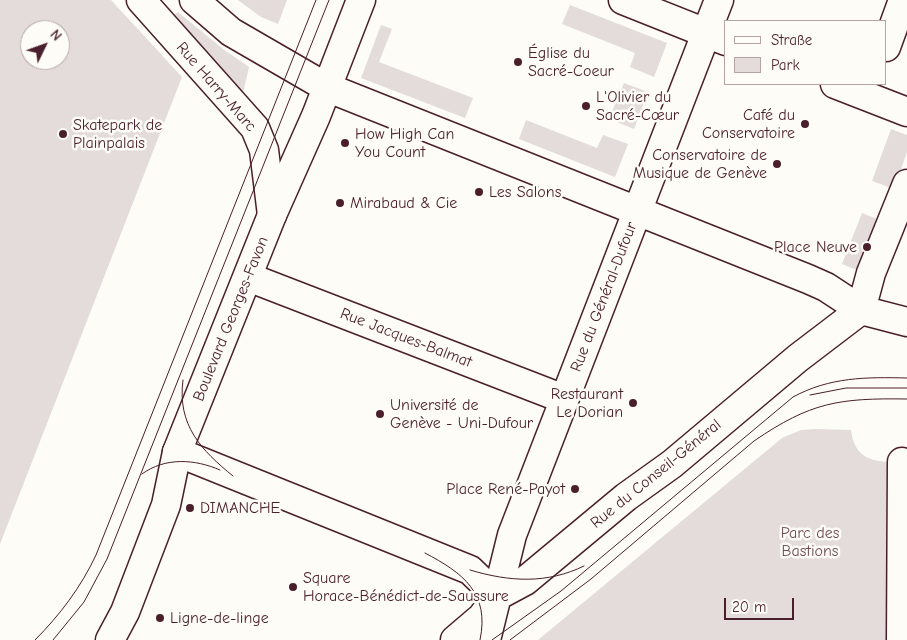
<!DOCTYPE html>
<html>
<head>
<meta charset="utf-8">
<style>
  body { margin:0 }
  #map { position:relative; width:907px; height:640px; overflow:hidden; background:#fdfcf7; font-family:"Comic Neue",sans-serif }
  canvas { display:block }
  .legend { position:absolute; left:724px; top:20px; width:162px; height:65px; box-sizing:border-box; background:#fdfcf7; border:1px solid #b5a4a5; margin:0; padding:6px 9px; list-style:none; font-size:15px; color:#4a1f2b }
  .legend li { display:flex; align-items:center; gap:10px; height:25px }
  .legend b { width:25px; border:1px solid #b5a4a5 }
  .north { position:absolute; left:20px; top:20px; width:50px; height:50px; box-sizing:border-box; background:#fdfcf7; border:1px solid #b5a4a5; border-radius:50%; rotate:48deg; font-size:14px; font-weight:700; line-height:20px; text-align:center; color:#4a1f2b }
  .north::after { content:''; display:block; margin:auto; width:18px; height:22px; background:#4a1f2b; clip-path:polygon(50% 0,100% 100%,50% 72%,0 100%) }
  .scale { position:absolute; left:724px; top:598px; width:70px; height:22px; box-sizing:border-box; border:2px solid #4a1f2b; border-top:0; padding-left:6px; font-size:15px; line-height:18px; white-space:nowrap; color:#4a1f2b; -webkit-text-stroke:4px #fdfcf7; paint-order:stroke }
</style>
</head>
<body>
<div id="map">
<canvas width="907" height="640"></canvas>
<ul class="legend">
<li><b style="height:6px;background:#fdfcf7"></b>Straße</li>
<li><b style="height:14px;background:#e3dcda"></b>Park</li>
</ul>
<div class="north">N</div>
<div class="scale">20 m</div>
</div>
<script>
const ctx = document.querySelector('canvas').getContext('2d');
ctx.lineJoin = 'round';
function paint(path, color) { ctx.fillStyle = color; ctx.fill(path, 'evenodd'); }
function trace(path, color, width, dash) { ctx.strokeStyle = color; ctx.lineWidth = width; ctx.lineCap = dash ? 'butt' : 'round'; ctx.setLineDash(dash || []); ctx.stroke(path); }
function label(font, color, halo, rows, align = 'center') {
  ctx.font = font + ' "Comic Neue",sans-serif'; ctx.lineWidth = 5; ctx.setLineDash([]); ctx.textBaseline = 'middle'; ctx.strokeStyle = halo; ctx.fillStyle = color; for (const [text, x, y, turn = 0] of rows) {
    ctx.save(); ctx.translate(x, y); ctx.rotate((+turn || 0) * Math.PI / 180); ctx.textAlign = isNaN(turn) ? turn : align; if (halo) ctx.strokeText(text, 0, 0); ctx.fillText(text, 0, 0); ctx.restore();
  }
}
const green = new Path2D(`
  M0 0H111L182 77 0 544ZM30 30H60V60H30Z
  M238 0H287L278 24 261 17Z
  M570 5 667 43 654 77 630 67 635 53 562 24Z
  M178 12 223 49 249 67 244 89 241 92 173 16Z
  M381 25 392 29 379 62 473 98 465 118 361 78Z
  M624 83 648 92 634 129 609 119Z
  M526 120 597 148 603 135 628 144 615 177 519 139Z
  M891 129 907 135V152L894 189 872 181Z
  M862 213 882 221 862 272 842 264Z
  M815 429 851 430C855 464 880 462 907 462V640H538L782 438 801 430Z`);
const minor = new Path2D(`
  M141 0 255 128 264 150 272 215
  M623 0 726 41
  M886 47 903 0
  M835 84 907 112
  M326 87 808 279 826 287 861 310 907 322
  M248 277 564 399
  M861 310 871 273 907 184
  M177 452 470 570 497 596
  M455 640 482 617 497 596 525 581 626 497 672 464 798 358 861 310
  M486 640 512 535 719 0
  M901 640 902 462`);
const major = new Path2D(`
  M194 0 231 32 326 87
  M110 640 125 612 166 505 177 452 272 215 316 116 361 0`);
const tram = new Path2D(`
  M183 380C177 425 201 450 233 476
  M810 395 846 388H907
  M142 474C165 457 195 459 220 470
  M425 553C463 573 490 593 480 640
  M470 570C510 582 547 584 584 566
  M35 640C60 615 81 587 96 555L316 0
  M53 640 84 602 107 559 329 0
  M492 640 561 591 793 397C830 377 866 377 907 378
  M510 640 591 579 754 441C811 402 839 398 907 399`);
const markers = [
  [518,62,5,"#4a1f2b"],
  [586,106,5,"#4a1f2b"],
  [805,124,5,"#4a1f2b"],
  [63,134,5,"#4a1f2b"],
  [345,143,5,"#4a1f2b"],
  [777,164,5,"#4a1f2b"],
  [479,192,5,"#4a1f2b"],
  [340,203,5,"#4a1f2b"],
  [867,247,5,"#4a1f2b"],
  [633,403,5,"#4a1f2b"],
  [380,414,5,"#4a1f2b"],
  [575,489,5,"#4a1f2b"],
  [190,508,5,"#4a1f2b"],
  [293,587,5,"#4a1f2b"],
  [160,618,5,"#4a1f2b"]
];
const poiNames = [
  ["Église du",528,53],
  ["Sacré-Coeur",528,71],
  ["L'Olivier du",596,97],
  ["Sacré-Cœur",596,115],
  ["Café du",795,115,"right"],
  ["Conservatoire",795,133,"right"],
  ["Skatepark de",73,125],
  ["Plainpalais",73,143],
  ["How High Can",355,134],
  ["You Count",355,152],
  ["Conservatoire de",767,155,"right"],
  ["Musique de Genève",767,173,"right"],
  ["Les Salons",489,192],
  ["Mirabaud & Cie",350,203],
  ["Place Neuve",857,247,"right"],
  ["Restaurant",623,394,"right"],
  ["Le Dorian",623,412,"right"],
  ["Université de",390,405],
  ["Genève - Uni-Dufour",390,423],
  ["Place René-Payot",565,489,"right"],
  ["DIMANCHE",200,508],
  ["Square",303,578],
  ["Horace-Bénédict-de-Saussure",303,596],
  ["Ligne-de-linge",170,618]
];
const streetNames = [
  ["Rue Harry-Marc",216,87,49],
  ["Rue du Général-Dufour",604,297,-69],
  ["Boulevard Georges-Favon",231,319,-68],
  ["Rue Jacques-Balmat",406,338,21],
  ["Rue du Conseil-Général",656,474,-39]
];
const parkNames = [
  ["Parc des",810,533],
  ["Bastions",810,551]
];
paint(green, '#e3dcda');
trace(minor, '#4a1f2b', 31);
trace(major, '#4a1f2b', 31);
trace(minor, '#fdfcf7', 28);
trace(major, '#fdfcf7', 28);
trace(tram, '#4a1f2b', 1);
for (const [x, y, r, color] of markers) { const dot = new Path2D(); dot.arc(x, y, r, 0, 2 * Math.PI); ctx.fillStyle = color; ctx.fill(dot); trace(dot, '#fdfcf7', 2); }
label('16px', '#4a1f2b', '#fdfcf7', poiNames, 'left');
label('16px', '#4a1f2b', '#fdfcf7', streetNames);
label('16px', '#704e57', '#fdfcf7', parkNames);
</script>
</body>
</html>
